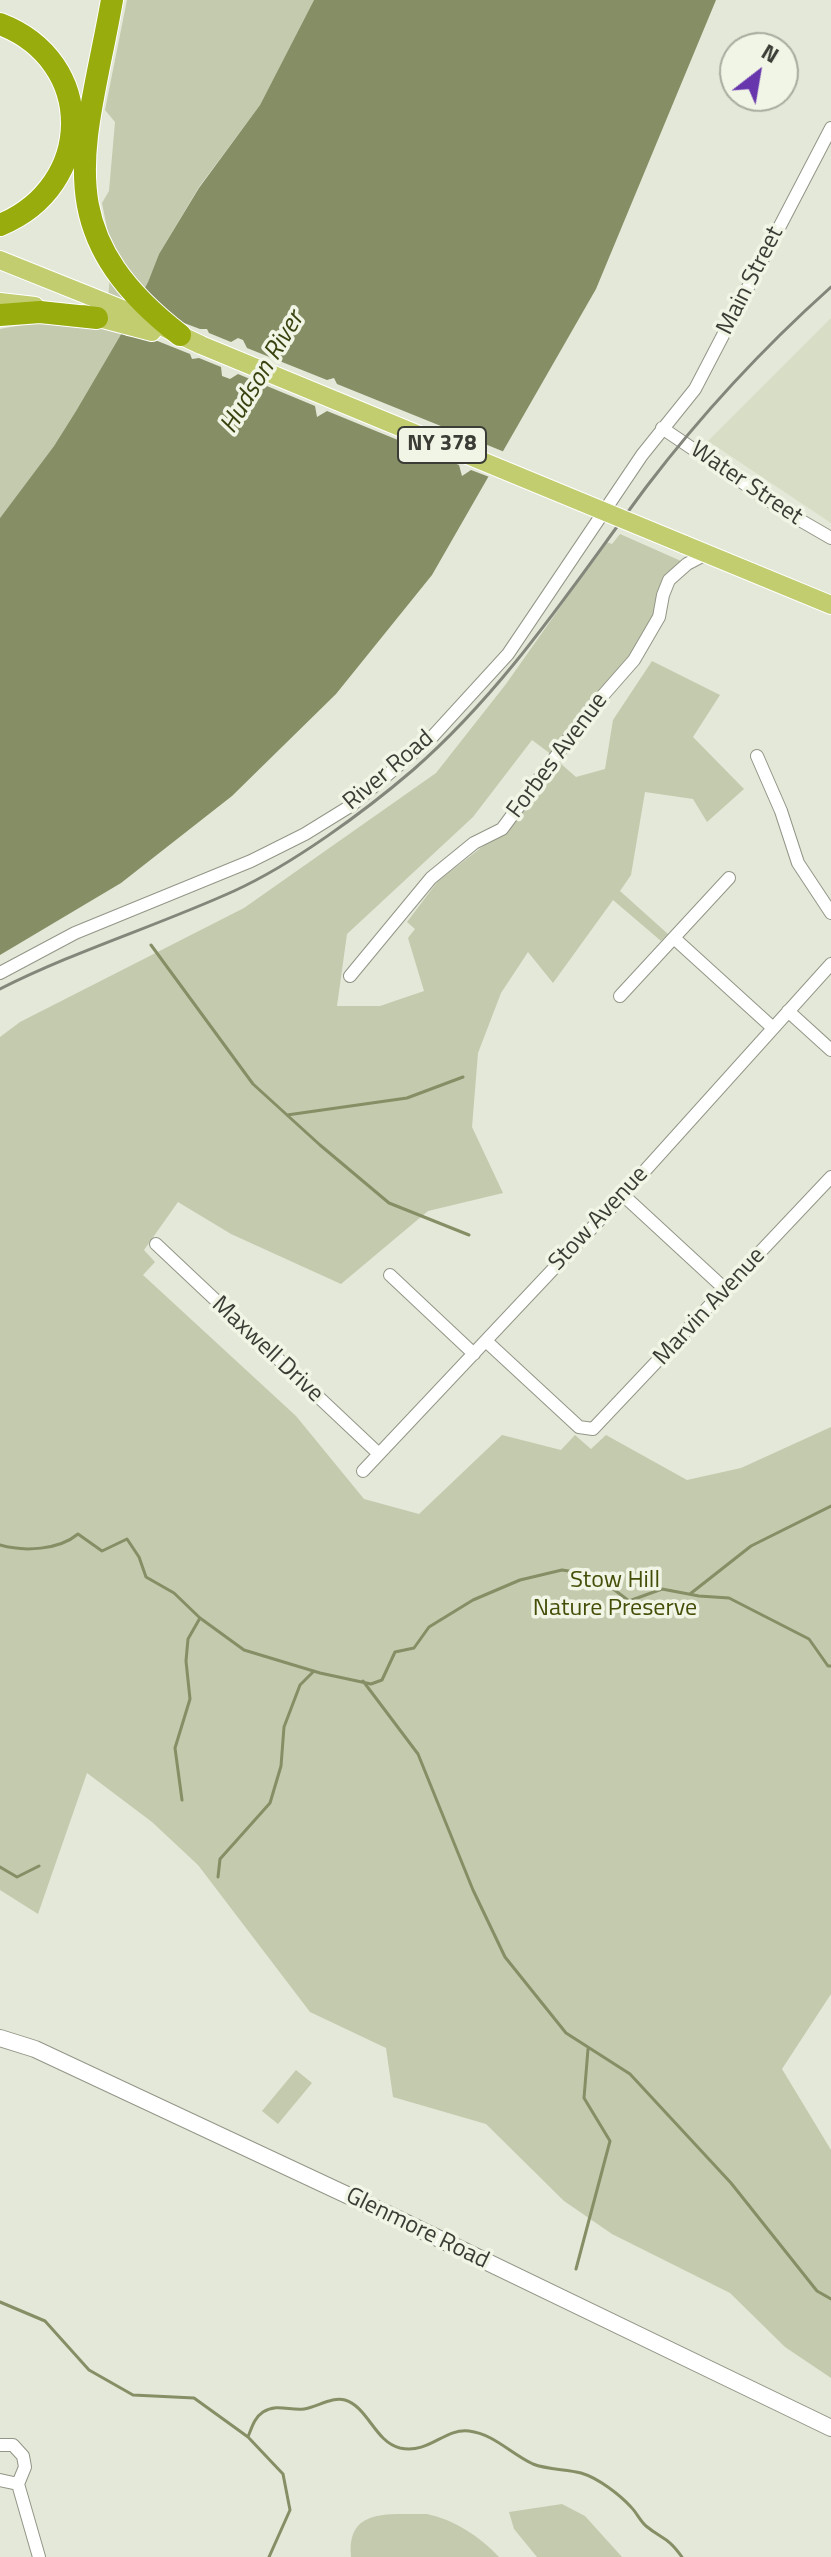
<!DOCTYPE html>
<html>
<head>
<meta charset="utf-8">
<style>
  body { margin:0 }
  #map { position:relative; width:831px; height:2557px; overflow:hidden; background:#e4e8d8; font-family:"Titillium Web",sans-serif }
  canvas { display:block }
  .north { position:absolute; left:719px; top:32px; width:80px; height:80px; box-sizing:border-box; background:#f1f5e5; border:2px solid #a8ab9f; border-radius:50%; rotate:31deg; font-size:22px; font-weight:700; line-height:32px; text-align:center; color:#3a3c35 }
  .north::after { content:''; display:block; margin:auto; width:28px; height:36px; background:#6736ad; clip-path:polygon(50% 0,100% 100%,50% 72%,0 100%) }
</style>
</head>
<body>
<div id="map">
<canvas width="831" height="2557"></canvas>
<div class="north">N</div>
</div>
<script>
const ctx = document.querySelector('canvas').getContext('2d');
ctx.lineJoin = 'round';
function paint(path, color) { ctx.fillStyle = color; ctx.fill(path, 'evenodd'); }
function trace(path, color, width, dash) { ctx.strokeStyle = color; ctx.lineWidth = width; ctx.lineCap = dash ? 'butt' : 'round'; ctx.setLineDash(dash || []); ctx.stroke(path); }
function label(font, color, halo, rows, align = 'center') {
  ctx.font = font + ' "Titillium Web",sans-serif'; ctx.lineWidth = 7; ctx.setLineDash([]); ctx.textBaseline = 'middle'; ctx.strokeStyle = halo; ctx.fillStyle = color; for (const [text, x, y, turn = 0] of rows) {
    ctx.save(); ctx.translate(x, y); ctx.rotate((+turn || 0) * Math.PI / 180); ctx.textAlign = isNaN(turn) ? turn : align; if (halo) ctx.strokeText(text, 0, 0); ctx.fillText(text, 0, 0); ctx.restore();
  }
}
const built = new Path2D(`
  M831 318V523L708 441Z`);
const green = new Path2D(`
  M127 0H314L260 105 199 187 159 254 148 282 120 336 76 411 54 446 0 518V329C29 323 64 319 92 329L108 298 113 244 108 233 102 203 109 191 115 122 105 110Z
  M620 534 681 561 666 576 656 615 644 638 552 755 532 740 473 817 347 934 337 1006H380L424 991 408 938 415 929 407 922 438 881 504 830 560 763 576 777 605 769 613 720 652 661 720 695 693 737 744 789 707 822 693 799 645 792 631 875 620 891 668 934 661 941 613 900 553 983 528 952 501 993 478 1053 472 1127 503 1193 428 1211 341 1284 231 1234 178 1202 144 1250 155 1262 143 1275 296 1416 364 1499 419 1514 502 1435 561 1450 575 1435 591 1449 606 1435 687 1480 741 1468 831 1427V1994L782 2069 831 2150V2378L785 2347 730 2293 612 2234 564 2201 486 2124 393 2097 386 2048 310 2012 198 1865 152 1822 87 1773 38 1914 0 1890V1037L20 1022 244 908 436 773 506 684 606 542 612 544Z
  M296 2070 312 2083 278 2124 262 2111Z
  M562 2504 585 2516 622 2557H537L514 2529 509 2512Z
  M427 2514C455 2520 479 2536 499 2557H351C346 2506 391 2515 427 2514Z`);
const water = new Path2D(`
  M314 0H716L596 289 432 575 336 694 232 796 121 883 0 955V518L54 446 76 411 120 336 148 282 159 254 199 188 260 105Z`);
const pier = new Path2D(`
  M172 314 176 320 200 329H207L209 333 231 342 238 338 243 340 247 348 327 380 334 378 337 384 473 439 477 438 480 442 507 453 492 478 471 470 462 476 459 465 327 411 317 417 315 406 238 374 230 379 222 376 221 367 199 358 192 359 190 354 150 338 126 336 125 334Z`);
const stream = new Path2D(`
  M151 945 253 1084 320 1145 389 1203 469 1235
  M287 1115 407 1098 463 1077
  M0 1545C24 1552 59 1550 78 1534L102 1551 127 1539 139 1557 146 1577 174 1593 200 1618 244 1650 320 1673 371 1684 382 1680 395 1652 414 1648 429 1627 473 1600 520 1580 562 1570 595 1575 629 1601 662 1589 699 1596 729 1598 809 1639 828 1666H831
  M690 1594 751 1546 831 1506
  M363 1681 418 1754 473 1890 505 1957 566 2033 630 2074 731 2183 817 2291 831 2299
  M182 1800 175 1748 190 1699 186 1661 188 1639 200 1618
  M0 1867 17 1877 39 1866
  M218 1877 220 1859 270 1803 281 1766 284 1727 300 1685 314 1671
  M576 2269 610 2141 584 2098 588 2049
  M0 2302 45 2321 89 2370 133 2395 194 2398 248 2437 283 2474 290 2510 269 2557
  M248 2437C252 2427 254 2418 263 2412 277 2403 290 2411 304 2409 317 2407 333 2396 345 2400 368 2407 375 2442 400 2448 430 2454 444 2428 469 2431 494 2434 511 2454 533 2464 548 2470 566 2469 581 2473 598 2478 619 2494 631 2507 637 2513 640 2521 646 2526 663 2540 667 2536 682 2557`);
const street = new Path2D(`
  M662 428 786 512 831 538
  M757 756 781 811 798 863 831 913
  M674 938 773 1028
  M0 973 75 933 251 861 305 834 352 805 433 736 508 654 642 455 695 389 831 128
  M350 976 431 878 474 843 502 829 591 709 634 660 659 617 663 595 669 580 687 564 706 554
  M620 996 729 878
  M788 1011 831 1050
  M623 1195 726 1290
  M156 1244 379 1454
  M390 1275 474 1354
  M486 1341 579 1427 593 1429 831 1177
  M363 1471 623 1195 831 964
  M0 2445H13L23 2456 25 2467 18 2484 39 2557
  M0 2480 18 2484`);
const secondary = new Path2D(`
  M0 2038 35 2049 394 2217 831 2428`);
const primary = new Path2D(`
  M0 260 142 317 201 345
  M0 302 35 306
  M84 314 152 332
  M683 544 831 605`);
const highway = new Path2D(`
  M112 0C86 147 44 230 180 335
  M0 24C97 61 95 186 0 225
  M0 315 40 312 97 318`);
const rail = new Path2D(`
  M0 989C75 951 157 926 234 891 293 864 364 812 413 770 507 688 573 585 647 486 701 415 764 347 831 287`);
const primaryBridge = new Path2D(`
  M201 345 683 544`);
const shields = [
  [442,445,88]
];
const shieldNames = [
  ["NY 378",442,445]
];
const streetNames = [
  ["Main Street",751,281,-63],
  ["Water Street",746,484,34],
  ["Forbes Avenue",558,756,-53],
  ["River Road",389,771,-40],
  ["Stow Avenue",599,1219,-47],
  ["Marvin Avenue",710,1307,-47],
  ["Maxwell Drive",267,1350,43],
  ["Glenmore Road",417,2229,26]
];
const parkNames = [
  ["Stow Hill",615,1581],
  ["Nature Preserve",615,1609]
];
const waterNames = [
  ["Hudson River",263,373,-59]
];
paint(built, '#d8ddc6');
paint(green, '#c4caae');
paint(water, '#858e65');
paint(pier, '#e4e8d8');
trace(stream, '#858e65', 3);
trace(street, '#929687', 14);
trace(secondary, '#929687', 18);
trace(primary, '#fff', 20);
trace(highway, '#fff', 24);
trace(street, '#fff', 12);
trace(secondary, '#fff', 16);
trace(primary, '#c1cd6e', 18);
trace(highway, '#98ac0d', 22);
trace(rail, '#83867b', 3);
trace(primaryBridge, '#fff', 20, []);
trace(primaryBridge, '#c1cd6e', 18);
for (const [x, y, w] of shields) { const box = new Path2D(); box.roundRect(x - w / 2, y - 18, w, 36, 6); ctx.fillStyle = '#f1f5e5'; ctx.fill(box); trace(box, '#3a3c35', 2); }
label('bold 22px', '#3a3c35', null, shieldNames);
label('24px', '#3a3c35', '#f1f5e5', streetNames);
label('24px', '#454e08', '#f1f5e5', parkNames);
label('italic 26px', '#3a4210', '#f1f5e5', waterNames);
</script>
</body>
</html>
